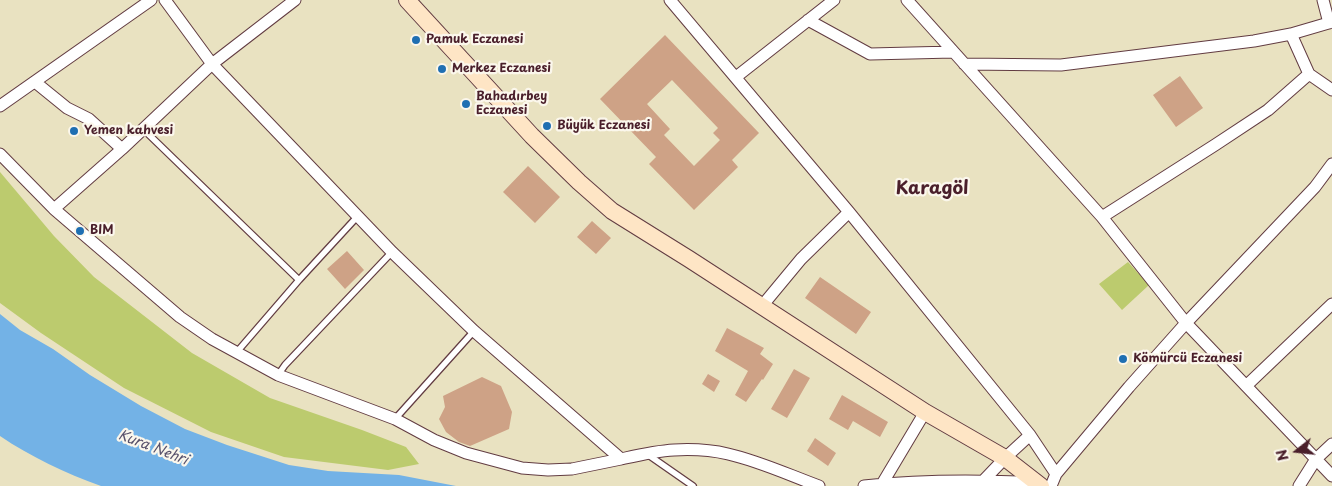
<!DOCTYPE html>
<html>
<head>
<meta charset="utf-8">
<style>
  body { margin:0 }
  #map { position:relative; width:1332px; height:486px; overflow:hidden; background:#e9e2c1; font-family:"Playpen Sans",sans-serif }
  canvas { display:block }
  .north { position:absolute; left:1272px; top:426px; width:50px; height:50px; -webkit-text-stroke:4px #fbf7ec; paint-order:stroke; rotate:254deg; font-size:14px; font-weight:700; line-height:20px; text-align:center; color:#4a1f2b }
  .north::after { content:''; display:block; margin:auto; width:18px; height:22px; background:#4a1f2b; clip-path:polygon(50% 0,100% 100%,50% 72%,0 100%) }
</style>
</head>
<body>
<div id="map">
<canvas width="1332" height="486"></canvas>
<div class="north">N</div>
</div>
<script>
const ctx = document.querySelector('canvas').getContext('2d');
ctx.lineJoin = 'round';
function paint(path, color) { ctx.fillStyle = color; ctx.fill(path, 'evenodd'); }
function trace(path, color, width, dash) { ctx.strokeStyle = color; ctx.lineWidth = width; ctx.lineCap = dash ? 'butt' : 'round'; ctx.setLineDash(dash || []); ctx.stroke(path); }
function label(font, color, halo, rows, align = 'center') {
  ctx.font = font + ' "Playpen Sans",sans-serif'; ctx.lineWidth = 4.5; ctx.setLineDash([]); ctx.textBaseline = 'middle'; ctx.strokeStyle = halo; ctx.fillStyle = color; for (const [text, x, y, turn = 0] of rows) {
    ctx.save(); ctx.translate(x, y); ctx.rotate((+turn || 0) * Math.PI / 180); ctx.textAlign = isNaN(turn) ? turn : align; if (halo) ctx.strokeText(text, 0, 0); ctx.fillText(text, 0, 0); ctx.restore();
  }
}
const green = new Path2D(`
  M0 172 54 236 94 277 192 353 270 398 362 430 406 447 419 464 388 470 284 457 211 432 124 388 41 333 0 303Z
  M1128 262 1149 285 1122 310 1099 284Z`);
const water = new Path2D(`
  M0 314 20 330 53 349 90 375 141 406 185 429 227 445 289 465 328 471 399 475 456 486H101C65 473 31 457 0 436Z`);
const building = new Path2D(`
  M665 35 759 133 732 160 738 167 694 210 649 164 656 157 600 99ZM672 80 718 128 713 133 720 140 694 166 664 135 670 129 647 104Z
  M1180 76 1203 108 1176 127 1153 95Z
  M528 166 560 197 535 223 503 192Z
  M592 221 611 238 596 254 577 237Z
  M347 251 364 270 345 289 327 269Z
  M820 277 871 312 856 334 805 298Z
  M727 328 764 348 760 354 773 364 763 380 762 379 746 402 735 395 748 371 715 351Z
  M794 369 810 378 787 418 771 409Z
  M708 374 720 381 714 392 702 384Z
  M482 377 501 386 512 412 509 429 470 446 459 442 446 432 439 419 445 407 443 396Z
  M842 395 888 422 880 437 853 421 848 430 829 419Z
  M815 438 836 453 828 466 807 451Z`);
const lane = new Path2D(`
  M143 129 299 280
  M236 353 299 280 357 217
  M278 375 285 365 392 252
  M395 419 474 331
  M647 454 693 486`);
const street = new Path2D(`
  M165 0 212 64 392 252 474 331 621 459C639 455 656 451 674 450 692 449 711 450 728 454 759 461 789 475 819 486
  M670 0 849 212 1030 435 1056 474 1051 486
  M907 0 1102 217 1186 323 1332 476
  M1323 0 1329 23
  M808 20 870 54 953 52
  M1291 34 1309 74 1332 90
  M964 64 1061 65 1254 41 1291 34 1332 22
  M736 77 834 0
  M35 82 67 108 89 119 122 149 212 64 295 0
  M0 106 151 0
  M0 154 54 209 180 317 212 339 278 375 395 419 434 440 466 453 522 468 548 470 572 469 621 459
  M54 209 122 149
  M1102 217 1215 145 1268 110 1309 74
  M762 306 801 259 849 212
  M1246 386 1332 304
  M1056 474 1129 387 1186 323 1315 187 1332 164
  M984 480 1005 458 1030 435
  M882 484 925 412
  M864 486C921 480 979 480 1037 483
  M1299 486 1316 459 1332 444`);
const secondary = new Path2D(`
  M407 0 532 136 579 182 612 211 689 259 925 412 1005 458 1041 486`);
const markers = [
  [416,40,5,"#1f6fb2"],
  [442,69,5,"#1f6fb2"],
  [466,104,5,"#1f6fb2"],
  [547,126,5,"#1f6fb2"],
  [74,131,5,"#1f6fb2"],
  [80,231,5,"#1f6fb2"],
  [1123,359,5,"#1f6fb2"]
];
const poiNames = [
  ["Pamuk Eczanesi",426,40],
  ["Merkez Eczanesi",452,69],
  ["Bahadırbey",476,97],
  ["Eczanesi",476,111],
  ["Büyük Eczanesi",557,126],
  ["Yemen kahvesi",84,131],
  ["BIM",90,231],
  ["Kömürcü Eczanesi",1133,359]
];
const waterNames = [
  ["Kura Nehri",153,448,21]
];
const districtNames = [
  ["Karagöl",932,189]
];
paint(green, '#bccb6e');
paint(water, '#73b2e6');
paint(building, '#cea286');
trace(lane, '#623c42', 8);
trace(street, '#623c42', 13);
trace(secondary, '#623c42', 18);
trace(lane, '#fff', 5.5);
trace(street, '#fff', 11);
trace(secondary, '#fee5c5', 16);
for (const [x, y, r, color] of markers) { const dot = new Path2D(); dot.arc(x, y, r, 0, 2 * Math.PI); ctx.fillStyle = color; ctx.fill(dot); trace(dot, '#fbf7ec', 2); }
label('bold 12px', '#4a1f2b', '#fbf7ec', poiNames, 'left');
label('italic 14px', '#58526c', '#fbf7ec', waterNames);
label('bold 18px', '#4a1f2b', '#fbf7ec', districtNames);
</script>
</body>
</html>
